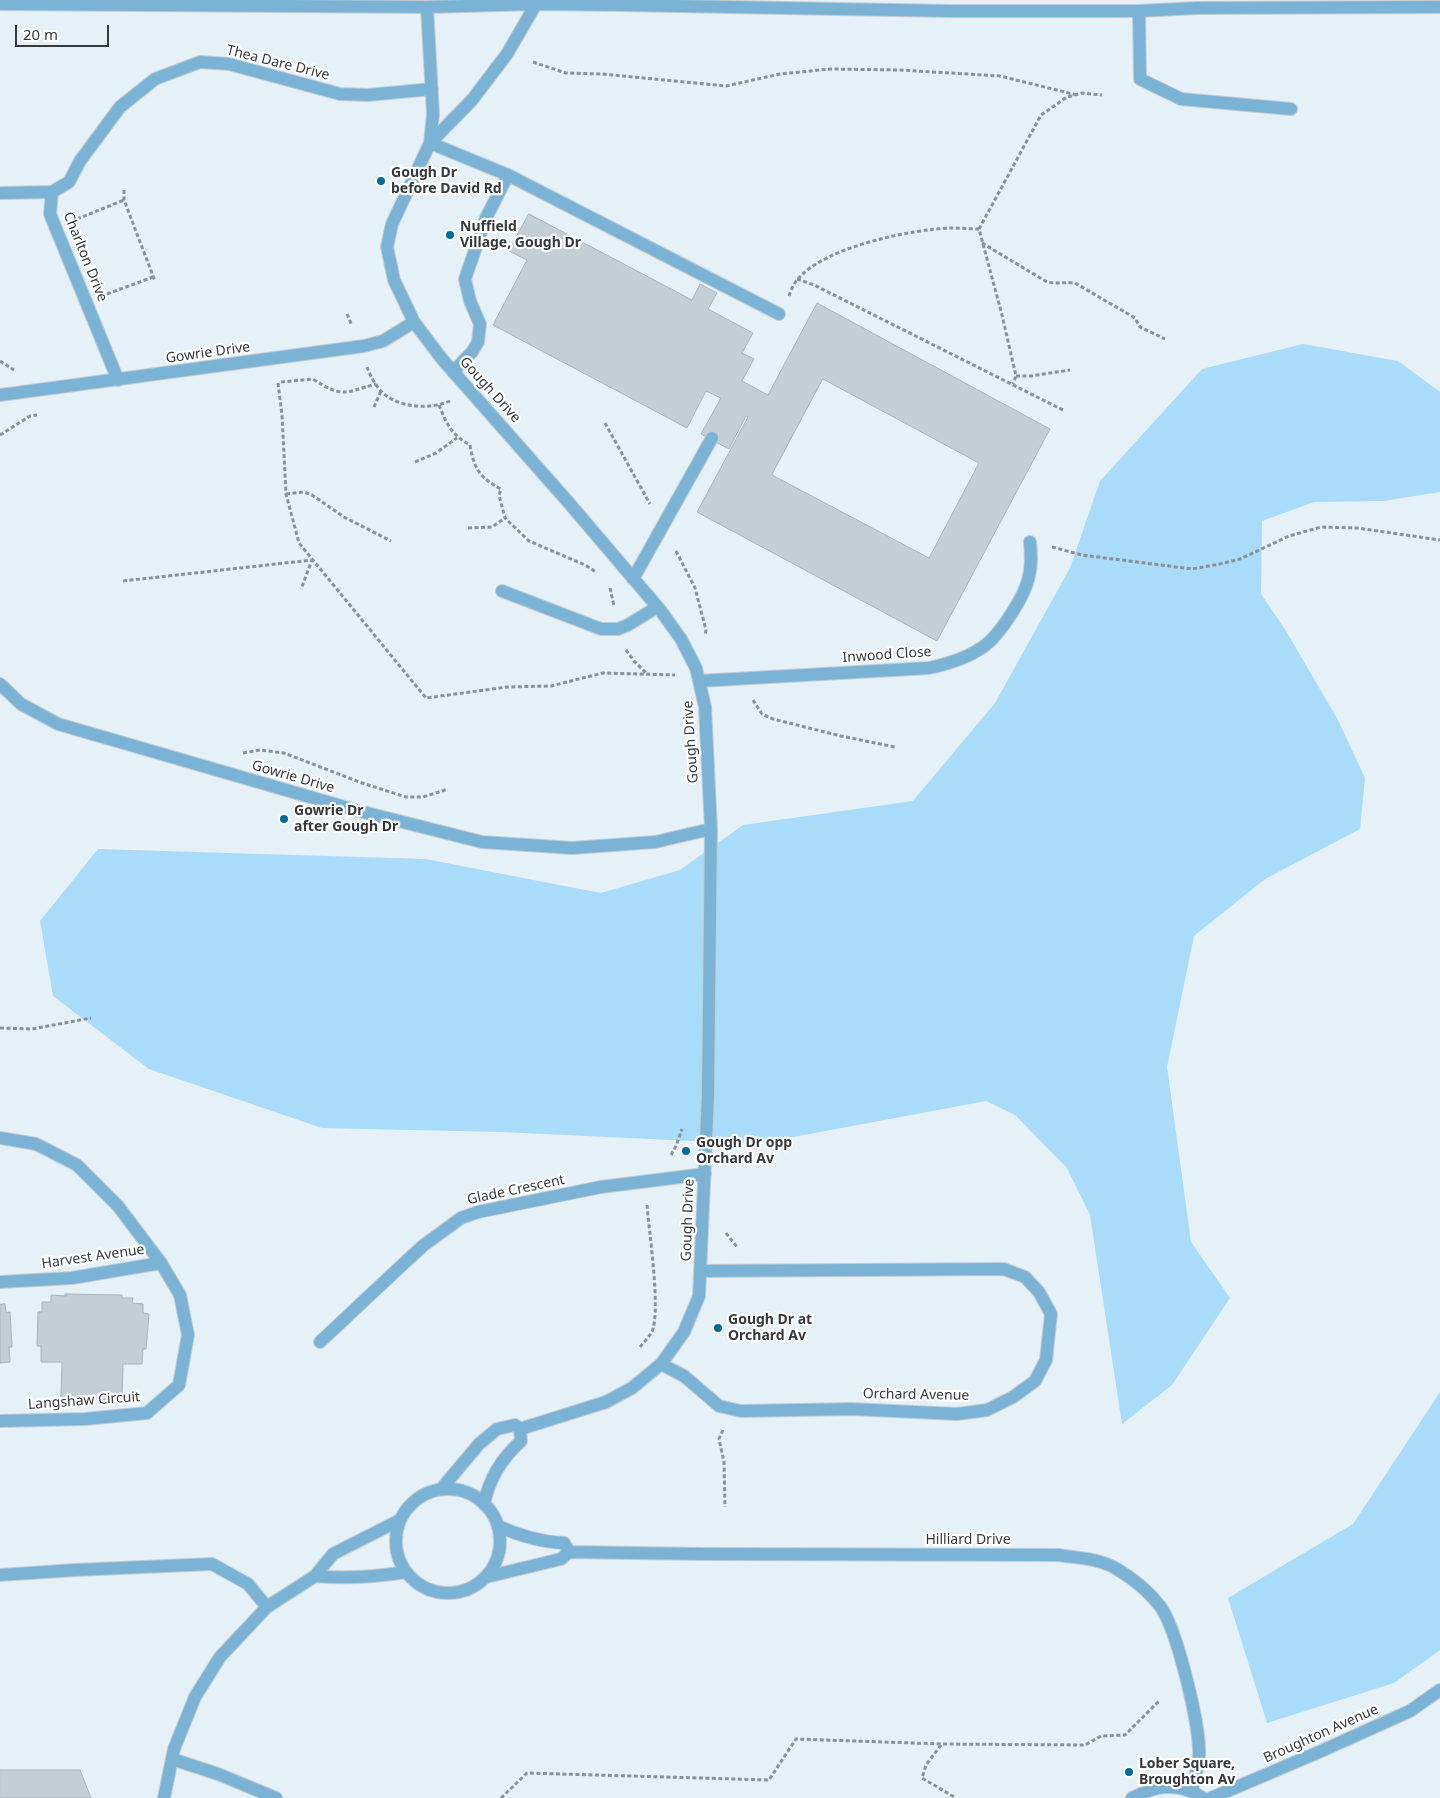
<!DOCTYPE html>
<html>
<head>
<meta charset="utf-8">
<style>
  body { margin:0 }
  #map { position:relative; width:1440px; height:1798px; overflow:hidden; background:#e5f0f7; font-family:"Noto Sans",sans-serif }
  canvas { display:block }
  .scale { position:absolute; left:15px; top:25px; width:94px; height:22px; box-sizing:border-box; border:2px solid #363a3d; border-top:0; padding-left:6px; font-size:15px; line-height:18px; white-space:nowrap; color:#363a3d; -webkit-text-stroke:4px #fff; paint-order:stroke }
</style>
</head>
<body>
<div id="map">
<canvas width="1440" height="1798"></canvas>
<div class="scale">20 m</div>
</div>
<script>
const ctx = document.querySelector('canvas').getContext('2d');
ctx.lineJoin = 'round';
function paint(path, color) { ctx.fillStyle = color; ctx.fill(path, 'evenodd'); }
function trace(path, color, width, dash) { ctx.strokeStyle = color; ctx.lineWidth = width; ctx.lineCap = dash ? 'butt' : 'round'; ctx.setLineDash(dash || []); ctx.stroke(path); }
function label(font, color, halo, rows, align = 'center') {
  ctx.font = font + ' "Noto Sans",sans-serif'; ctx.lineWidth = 4.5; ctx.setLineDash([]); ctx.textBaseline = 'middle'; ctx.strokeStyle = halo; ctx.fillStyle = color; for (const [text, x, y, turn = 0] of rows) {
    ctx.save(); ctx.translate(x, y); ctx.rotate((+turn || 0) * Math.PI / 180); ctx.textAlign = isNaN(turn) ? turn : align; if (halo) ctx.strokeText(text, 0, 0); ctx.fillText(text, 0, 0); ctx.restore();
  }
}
const green = new Path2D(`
  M1303 344 1398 361 1440 392V492L1383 501 1314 502 1262 521 1261 594 1286 631 1338 720 1365 778 1360 829 1265 879 1194 936 1167 1067 1191 1242 1230 1298 1172 1385 1122 1424 1090 1215 1067 1168 1015 1115 986 1101 756 1144 502 1132 322 1128 149 1069 53 996 40 921 98 849 425 859 601 893 680 870 743 825 913 801 995 703 1070 568 1100 481 1202 369Z
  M1440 1392V1650L1394 1683 1267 1723 1228 1598 1353 1524Z`);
const building = new Path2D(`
  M529 214 692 300 700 284 717 293 708 309 753 333 742 353 754 359 742 381 768 395 817 303 1050 429 937 641 697 512 748 417 746 416 729 449 701 434 721 398 706 391 687 428 493 325 527 260 509 251Z
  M823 379 979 463 929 558 772 475Z
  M65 1294 122 1295V1298H133L132 1303 143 1304V1313L149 1314 146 1349H143L142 1364H123L122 1398H111V1400L61 1397 62 1362H41V1346H37L38 1312H42V1302H51V1295L66 1296Z
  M5 1304 6 1313 10 1312 12 1347H9L10 1362 0 1363V1305Z
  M0 1770H80L91 1798H0Z`);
const path = new Path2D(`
  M533 62 566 73 602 74 726 86 780 74 830 69 900 70 1000 76 1077 95
  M124 190V200L155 281
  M77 219 124 200
  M979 229 1041 115 1067 97 1082 93 1102 95
  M982 243 1047 282C1057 284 1065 282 1075 283L1135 318 1140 327 1165 339
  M797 279 814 285 1063 410
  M107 294 153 277
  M789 296C791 290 794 283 798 279 824 247 912 229 952 228 961 228 970 229 979 229L1002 315 1016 376 1013 384
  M347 314 352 326
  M0 361 14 370
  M367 367C370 375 375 385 381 391 397 408 430 410 450 401
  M1016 376H1031L1070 370
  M281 382 313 379C342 398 344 393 376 384
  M278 383 282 415 286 494 299 543 426 698 507 687 551 686 603 673 675 675
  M439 405C447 425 452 435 470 445 474 469 480 478 501 489L499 495 505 518 529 541 585 565 596 572
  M374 407 381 391
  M605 423 650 504
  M0 435 30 416 37 415
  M415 462 436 453 457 438
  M286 494 304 492 312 495 344 517 391 541
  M468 528 492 527 505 518
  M1052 547 1082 555 1192 569 1220 564 1240 559 1289 536 1321 527 1357 528 1440 540
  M676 551 695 588 706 630 705 636
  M123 581 312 560 301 589
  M610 588 614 606
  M626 650 634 661 647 674
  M753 700 762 714 773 719 841 736 895 747
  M243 753 260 750 284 753 362 783 406 797H423L448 789
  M0 1028 32 1029 91 1018
  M671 1155 676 1146 682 1129
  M726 1233 737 1247
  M640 1347C644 1342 649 1337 652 1332 661 1310 649 1232 647 1205
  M723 1430 719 1439 724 1462 725 1507
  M941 1745 926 1765 922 1778 956 1798
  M501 1798 527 1773 769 1780 796 1739 942 1744 1085 1745 1101 1736 1125 1735 1159 1701`);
const minor = new Path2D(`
  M0 4 427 7 536 4 621 5 949 11H1139L1197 8 1440 7
  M427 7 433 114 430 143 392 224 387 247 394 280 414 322 442 359 569 503 661 611 681 639 696 668 705 707 711 829 708 1094 699 1296 684 1332 661 1364 632 1388 606 1402 520 1429
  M1139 11 1140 79 1181 99 1291 109
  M430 143 508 175 779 314
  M430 143 472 100 507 54 536 4
  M52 192 50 214 118 380
  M0 193 52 192 69 182 80 161 120 107 155 79 200 62 229 64 340 94 368 95 432 89
  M453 372 472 352 478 342 480 324 470 301 465 279 486 218 508 175
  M0 395 364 346 383 341 414 322
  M633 579 712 438
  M502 591 601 629H618L628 625 657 607
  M699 681 929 668C948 664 967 658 983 647 1000 635 1025 596 1029 576 1032 564 1031 554 1030 542
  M0 684 21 704 58 724 355 810 482 842 572 848 655 842 711 829
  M0 1138 36 1144 77 1165 118 1206 161 1263 180 1295 188 1335 179 1385 147 1413 85 1419 0 1421
  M0 1282 72 1278 161 1263
  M320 1342 401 1266 424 1245 461 1218 478 1212 601 1187 705 1174
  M661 1364 684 1376 719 1406 741 1411 851 1409 957 1414 987 1410 1013 1397 1035 1381 1046 1360 1051 1314 1039 1292 1025 1277 1004 1269 701 1271
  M442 1488 479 1444 497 1429 515 1425 520 1429
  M396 1541a52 52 0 1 1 104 0a52 52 0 1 1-104 0Z
  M484 1504C489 1479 502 1458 521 1441L520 1429
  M498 1526C520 1536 540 1542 564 1543L569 1552
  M0 1575 75 1570 212 1564 248 1584 267 1607
  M315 1576C346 1579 375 1577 406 1572
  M486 1577 561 1559 569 1552 702 1554 1058 1555C1078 1558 1098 1558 1117 1569 1132 1578 1149 1592 1160 1606 1177 1629 1201 1728 1199 1757 1198 1768 1194 1780 1192 1791
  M172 1759 218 1774 276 1798
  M164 1798 174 1749 195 1697 220 1657 267 1607 315 1576 333 1554 400 1520
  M1132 1798C1157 1785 1179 1782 1203 1798
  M1211 1798 1319 1752 1410 1711 1440 1690`);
const markers = [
  [381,181,5,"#046c9a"],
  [450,235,5,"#046c9a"],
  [284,819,5,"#046c9a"],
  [686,1151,5,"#046c9a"],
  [718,1328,5,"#046c9a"],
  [1129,1772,5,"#046c9a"]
];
const streetNames = [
  ["Thea Dare Drive",278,63,14],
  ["Charlton Drive",85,257,68],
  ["Gowrie Drive",208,353,-8],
  ["Gough Drive",490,390,48],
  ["Inwood Close",887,655,-4],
  ["Gough Drive",691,742,-94],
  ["Gowrie Drive",293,777,16],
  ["Glade Crescent",516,1190,-12],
  ["Gough Drive",688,1220,-88],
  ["Harvest Avenue",93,1257,-8],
  ["Orchard Avenue",916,1395,1],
  ["Langshaw Circuit",84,1401,-4],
  ["Hilliard Drive",968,1540],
  ["Broughton Avenue",1321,1734,-24]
];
const poiNames = [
  ["Gough Dr",391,173],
  ["before David Rd",391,189],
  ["Nuffield",460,227],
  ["Village, Gough Dr",460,243],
  ["Gowrie Dr",294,811],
  ["after Gough Dr",294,827],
  ["Gough Dr opp",696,1143],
  ["Orchard Av",696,1159],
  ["Gough Dr at",728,1320],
  ["Orchard Av",728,1336],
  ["Lober Square,",1139,1764],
  ["Broughton Av",1139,1780]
];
paint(green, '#a9dbfa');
paint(building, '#c4ced5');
trace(building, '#a9b3ba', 1);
trace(minor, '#c2ccd2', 14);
trace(path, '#8b9297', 3, [4, 2.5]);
trace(minor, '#7bb3d6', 12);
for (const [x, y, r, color] of markers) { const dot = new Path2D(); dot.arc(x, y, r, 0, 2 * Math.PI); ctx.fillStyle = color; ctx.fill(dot); trace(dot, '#fff', 2); }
label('14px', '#363a3d', '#fff', streetNames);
label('bold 14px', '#363a3d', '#fff', poiNames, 'left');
</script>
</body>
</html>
